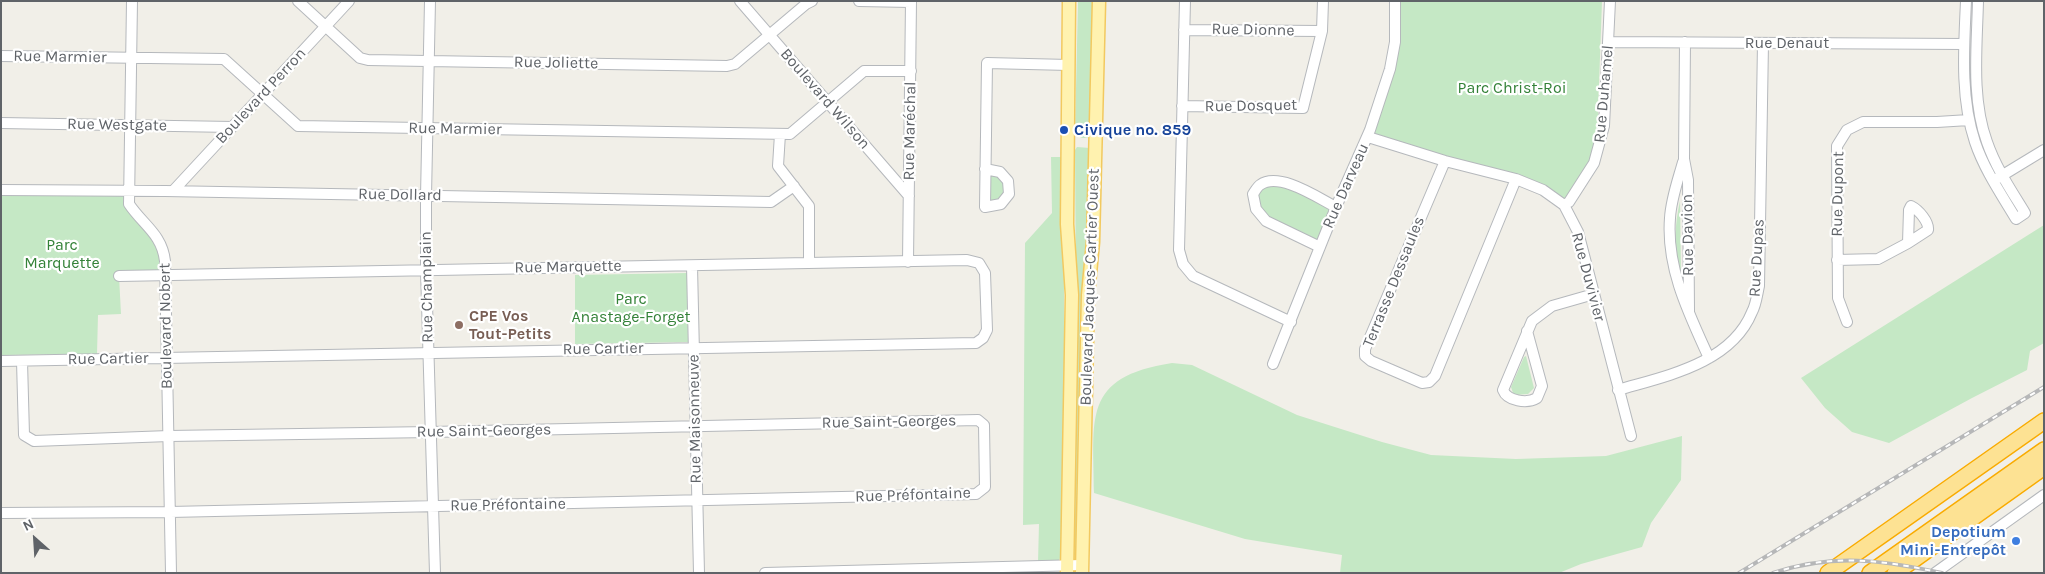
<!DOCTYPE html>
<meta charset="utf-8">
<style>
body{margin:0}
#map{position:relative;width:2045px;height:574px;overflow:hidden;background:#f1efe8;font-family:Karla,sans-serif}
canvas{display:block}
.frame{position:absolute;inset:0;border:2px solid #5f6368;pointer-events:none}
.north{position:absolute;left:10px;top:514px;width:50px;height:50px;-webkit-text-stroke:4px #fff;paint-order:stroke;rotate:334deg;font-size:14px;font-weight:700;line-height:20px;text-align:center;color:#5f6368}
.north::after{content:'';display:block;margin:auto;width:18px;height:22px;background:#5f6368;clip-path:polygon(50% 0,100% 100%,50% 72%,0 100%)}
</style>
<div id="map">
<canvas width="2045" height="574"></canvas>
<div class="frame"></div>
<div class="north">N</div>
</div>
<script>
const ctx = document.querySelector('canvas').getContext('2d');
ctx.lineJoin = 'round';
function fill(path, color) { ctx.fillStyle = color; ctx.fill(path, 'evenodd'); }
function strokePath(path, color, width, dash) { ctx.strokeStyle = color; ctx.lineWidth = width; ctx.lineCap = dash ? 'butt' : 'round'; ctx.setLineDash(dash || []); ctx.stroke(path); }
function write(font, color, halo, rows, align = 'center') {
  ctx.font = font + ' Karla,sans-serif'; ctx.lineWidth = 4.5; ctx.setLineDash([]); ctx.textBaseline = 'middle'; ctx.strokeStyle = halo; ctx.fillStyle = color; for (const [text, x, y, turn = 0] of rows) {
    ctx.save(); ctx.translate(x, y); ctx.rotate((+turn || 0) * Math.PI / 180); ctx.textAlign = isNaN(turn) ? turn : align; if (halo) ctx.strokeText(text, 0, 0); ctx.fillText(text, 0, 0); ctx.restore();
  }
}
const green = new Path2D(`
 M 1078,1 L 1094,1 L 1090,137 C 1085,139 1077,138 1075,133 Z
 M 1395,1 L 1602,1 L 1598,113 L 1604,126 L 1598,153 L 1569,202 L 1543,190 L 1368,137 L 1390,69 Z
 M 1077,147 L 1090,148 L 1077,551 L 1075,555 L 1073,554 L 1076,300 L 1075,150 Z
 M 1051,157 L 1064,157 L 1064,554 L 1057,562 L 1038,562 L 1039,524 L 1023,525 L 1025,243 L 1052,213 Z
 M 988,172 C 1001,176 1005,180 1006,193 L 999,201 L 988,203 Z
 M 1275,180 L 1336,207 L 1320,247 L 1266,221 L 1253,194 Z
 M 130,191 L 129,207 L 155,237 L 166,276 L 119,276 L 121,314 L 98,315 L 97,354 L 1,355 L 1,194 Z
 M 1680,201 L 1681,272 L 1679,272 C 1673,250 1675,223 1680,201 Z
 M 2044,225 L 2044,343 L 2030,351 L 2027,370 L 1972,398 L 1889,443 L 1852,432 L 1825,408 L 1801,378 Z
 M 687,273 L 688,342 L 575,344 L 575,275 Z
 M 1526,356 L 1534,388 L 1528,394 L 1515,395 L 1513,393 L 1511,387 L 1524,357 Z
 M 1172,363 L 1192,365 L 1297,415 L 1382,442 L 1431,455 L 1516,459 L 1606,456 L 1682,436 L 1681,480 L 1651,523 L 1642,547 L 1581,564 L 1559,573 L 1340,573 L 1342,555 L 1245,539 L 1094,493 C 1094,419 1081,377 1172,363 Z`);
const minor = new Path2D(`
 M 132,1 L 129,204 C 143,225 162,234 165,261 L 171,573
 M 298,1 L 360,58 L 368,60 L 727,66 L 735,64 L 806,4 L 812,1
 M 430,1 L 426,196 L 426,270 L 435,573
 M 740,1 L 909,196
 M 859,1 L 911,2
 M 1185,1 L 1179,250 L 1183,264 L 1193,276 L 1291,322
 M 1966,1 C 1964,47 1960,97 1975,142 C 1984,169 2001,194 2016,219 L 2025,213 C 2011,190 1996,168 1987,142 C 1971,98 1977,47 1978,1
 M 1184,30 L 1322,31
 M 1609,42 L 1964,44
 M 1685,42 L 1684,159 L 1688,180 L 1689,311
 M 1,56 L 224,59 L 298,126 L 790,134 L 864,71 L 911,71
 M 1182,106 L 1303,108 L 1322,31 L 1323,1
 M 1,123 L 232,127
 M 780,134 L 778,166 L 809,206 L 809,263
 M 1368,137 L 1445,161 L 1516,179 L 1543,190 L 1564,205 L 1578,232 L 1631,436
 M 1445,161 L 1365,349 L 1365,356 L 1371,361 L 1422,383 L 1429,382 L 1435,376 L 1516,179
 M 1683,162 C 1678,180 1671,199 1670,218 C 1666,268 1689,314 1709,358
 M 985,169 L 1000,172 L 1008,181 L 1009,194 L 1001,204 L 985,207 L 987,63 L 1069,65
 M 1998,178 L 2044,150
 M 1,190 L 165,191 L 771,202 L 794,186
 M 173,191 L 349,1
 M 1564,205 L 1569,202 L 1594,163 L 1604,126 L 1610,1
 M 1911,206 C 1919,210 1929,222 1928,230 L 1908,243 L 1909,210 Z
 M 1320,247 L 1266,221 L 1256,209 L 1253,194 C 1255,191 1258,186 1260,185 C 1279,171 1318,198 1336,207
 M 1837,260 L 1878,259 L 1908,243
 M 908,262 L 911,1
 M 692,266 L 699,573
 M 1847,322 L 1838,298 L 1837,146 L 1847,130 L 1863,122 L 1937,122 L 1969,120
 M 1527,331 L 1542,386 L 1537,398 C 1527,404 1507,401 1503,390 L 1532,321 L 1552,306 L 1594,294
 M 1,361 L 976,343 L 983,338 L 987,330 L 985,273 L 979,263 L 967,260 L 119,276
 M 1273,364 L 1336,207 L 1370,130 L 1390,69 L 1395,42 L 1395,1
 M 1618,390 C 1665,376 1731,364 1752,312 C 1756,305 1757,295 1759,286 L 1763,43
 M 1,513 L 170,512 L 976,494 L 985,487 L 984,425 L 978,420 L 431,432 L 169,436 L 34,441 L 24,435 L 22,361
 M 765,573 L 1082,565
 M 1935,573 L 2044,495`);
const major = new Path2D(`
 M 1067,573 L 1072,295 L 1067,224 L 1069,1
 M 1082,573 L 1088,295 L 1093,242 L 1099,1`);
const highway = new Path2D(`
 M 1828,573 L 2044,421
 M 1870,573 L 2044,450
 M 1895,573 L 2044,467`);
const rail = new Path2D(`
 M 1739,573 L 2044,387
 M 1773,573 C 1833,553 1882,560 1942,573`);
const markers = [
 [1064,130,5,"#1a4fb4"],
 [459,325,5,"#8d6e63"],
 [2016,541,5,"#3f7fe0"]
];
const streetNames = [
 ["Rue Dionne",1253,30,1],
 ["Rue Denaut",1787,43],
 ["Rue Marmier",60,57,1],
 ["Rue Joliette",556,63,1],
 ["Rue Duhamel",1604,94,-85],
 ["Boulevard Perron",261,96,-47],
 ["Boulevard Wilson",825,99,49],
 ["Rue Dosquet",1251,106,-1],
 ["Rue Westgate",117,125,1],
 ["Rue Marmier",455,129,1],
 ["Rue Maréchal",910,131,-89],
 ["Rue Darveau",1346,186,-66],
 ["Rue Dupont",1838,194,-89],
 ["Rue Dollard",400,195,1],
 ["Rue Davion",1688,235,-91],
 ["Rue Dupas",1757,258,-87],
 ["Rue Marquette",568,267,-1],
 ["Rue Duvivier",1588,277,75],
 ["Terrasse Dessaules",1394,282,-68],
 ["Rue Champlain",427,287,-91],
 ["Boulevard Jacques-Cartier Ouest",1090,287,-88],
 ["Boulevard Nobert",166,326,-91],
 ["Rue Cartier",603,349,-1],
 ["Rue Cartier",108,359,-1],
 ["Rue Maisonneuve",695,419,-91],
 ["Rue Saint-Georges",889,422,-1],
 ["Rue Saint-Georges",484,431,-1],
 ["Rue Préfontaine",913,495,-2],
 ["Rue Préfontaine",508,505,-1]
];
const parkNames = [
 ["Parc Christ-Roi",1512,88],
 ["Parc",62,245],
 ["Marquette",62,263],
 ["Parc",631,299],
 ["Anastage-Forget",631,317]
];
const transitNames = [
 ["Civique no. 859",1074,130]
];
const educationNames = [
 ["CPE Vos",469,316],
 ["Tout-Petits",469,334]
];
const shopNames = [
 ["Depotium",2006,532],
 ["Mini-Entrepôt",2006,550]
];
fill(green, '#c5e8c5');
strokePath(minor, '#b5b8bc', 12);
strokePath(major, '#f2c960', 15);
strokePath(highway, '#f9ab00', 18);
strokePath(minor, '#fff', 10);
strokePath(major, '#fff2af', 12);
strokePath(highway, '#fde293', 15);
strokePath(rail, '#b6b7b8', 4);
strokePath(rail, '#fff', 2, [5.5]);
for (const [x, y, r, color] of markers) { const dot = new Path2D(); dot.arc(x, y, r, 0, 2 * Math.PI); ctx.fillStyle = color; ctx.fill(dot); strokePath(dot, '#fff', 2); }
write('16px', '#5f6368', '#fff', streetNames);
write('16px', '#348238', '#fff', parkNames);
write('bold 16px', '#164399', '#fff', transitNames, 'left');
write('bold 16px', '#785e54', '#fff', educationNames, 'left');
write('bold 16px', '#366cbe', '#fff', shopNames, 'right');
</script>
